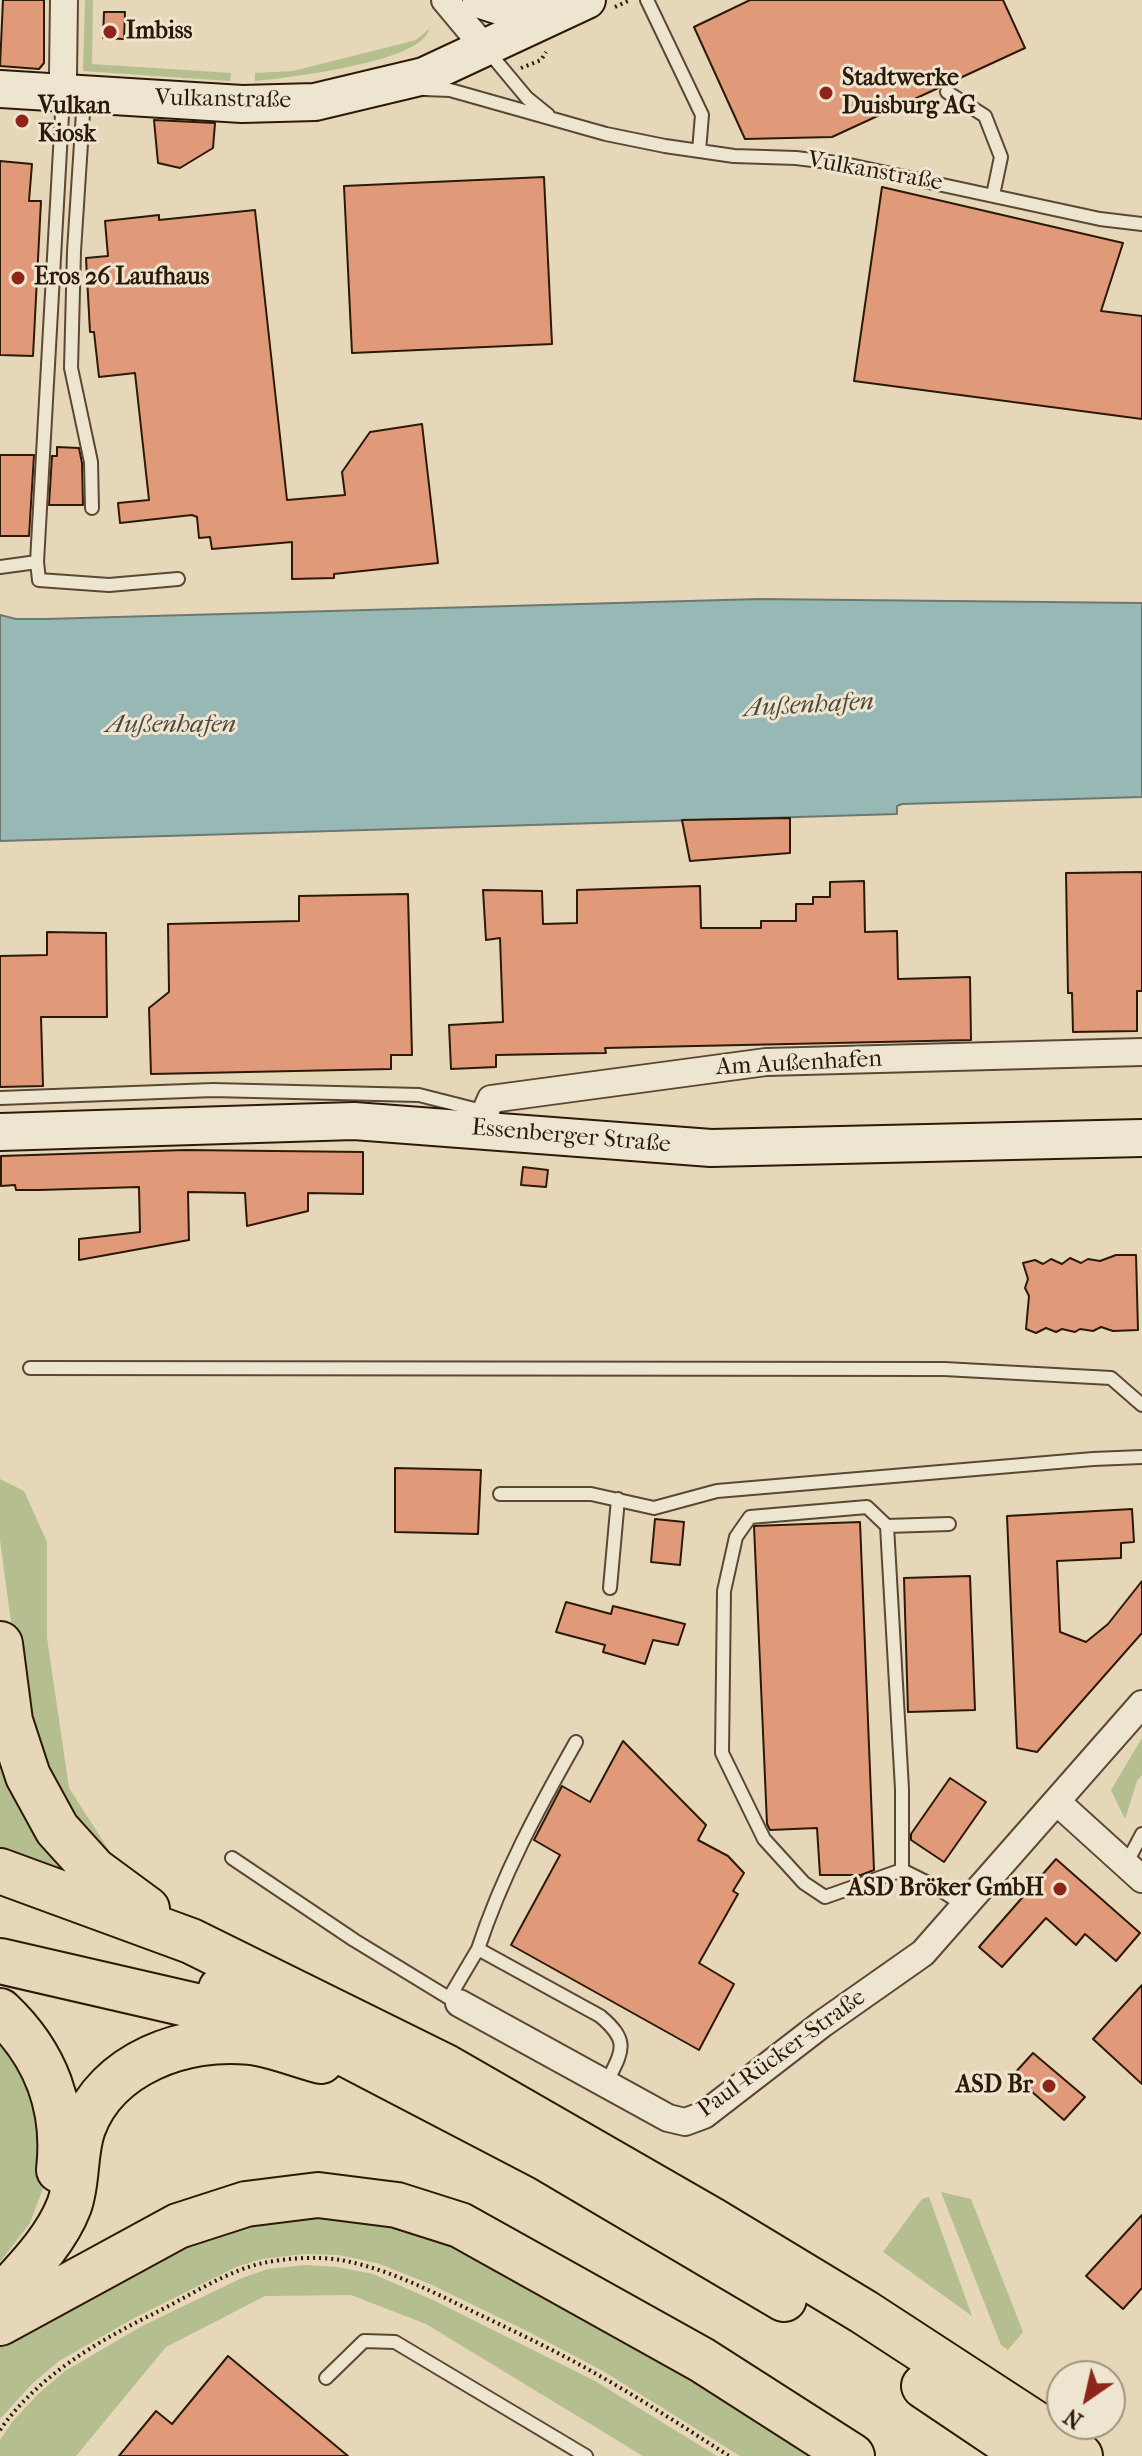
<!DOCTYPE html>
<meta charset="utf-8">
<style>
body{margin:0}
#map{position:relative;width:1142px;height:2456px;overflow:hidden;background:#e5d7b8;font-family:"IM FELL French Canon",serif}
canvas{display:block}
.north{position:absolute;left:1046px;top:2360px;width:80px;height:80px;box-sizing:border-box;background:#eee5d1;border:2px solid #a19381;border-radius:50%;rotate:214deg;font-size:22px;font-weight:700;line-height:32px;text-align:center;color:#2d1908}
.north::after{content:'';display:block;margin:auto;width:28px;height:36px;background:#8f2418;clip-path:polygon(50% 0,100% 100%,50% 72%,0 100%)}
</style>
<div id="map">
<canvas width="1142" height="2456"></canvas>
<div class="north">N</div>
</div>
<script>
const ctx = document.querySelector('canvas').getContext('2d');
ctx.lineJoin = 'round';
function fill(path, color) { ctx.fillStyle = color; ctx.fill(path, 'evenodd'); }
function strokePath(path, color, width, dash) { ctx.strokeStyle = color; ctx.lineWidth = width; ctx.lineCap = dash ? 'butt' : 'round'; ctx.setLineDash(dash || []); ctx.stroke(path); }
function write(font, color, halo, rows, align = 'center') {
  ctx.font = font + ' "IM FELL French Canon",serif'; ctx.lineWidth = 6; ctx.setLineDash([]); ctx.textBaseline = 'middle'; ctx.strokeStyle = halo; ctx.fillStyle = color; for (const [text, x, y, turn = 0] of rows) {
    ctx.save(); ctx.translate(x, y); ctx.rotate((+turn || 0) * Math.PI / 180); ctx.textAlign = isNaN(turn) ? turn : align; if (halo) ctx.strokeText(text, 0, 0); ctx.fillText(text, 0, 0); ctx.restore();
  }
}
const green = new Path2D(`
 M 85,0 L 93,0 L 92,64 L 231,73 L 230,81 L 83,71 Z
 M 429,29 C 424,62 285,78 255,81 L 255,73 L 293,71 L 416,40 Z
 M 0,1479 L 24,1491 L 47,1542 L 47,1638 L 69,1788 L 132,1886 L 79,1836 L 26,1734 L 0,1540 Z
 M 0,1724 L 99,1894 L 0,1850 Z
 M 1142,1738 L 1142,1775 L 1137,1781 L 1125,1819 L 1111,1790 Z
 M 0,2025 L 38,2077 L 46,2180 L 30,2223 L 0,2262 Z
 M 941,2192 L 971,2199 L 1023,2332 L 1008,2350 L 1001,2345 Z
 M 929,2197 L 972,2316 L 883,2252 L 922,2199 Z
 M 317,2204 L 443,2237 L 688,2376 L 814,2456 L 740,2456 L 603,2371 L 527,2331 L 430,2284 L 377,2263 L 338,2255 L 304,2254 L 262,2259 L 236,2267 L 136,2317 L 59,2361 L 32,2384 L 0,2419 L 0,2336 L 129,2260 Z
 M 305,2265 L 337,2267 L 373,2274 L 433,2300 L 595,2381 L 717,2456 L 643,2456 L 426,2324 L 351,2295 L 265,2296 L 166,2347 L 76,2456 L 0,2456 L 0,2440 L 12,2422 L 38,2394 L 65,2371 L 142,2326 L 242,2278 L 268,2269 Z`);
const water = new Path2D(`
 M 759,599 L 1142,603 L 1142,797 L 902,804 L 897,806 L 897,814 L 0,841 L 0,615 L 16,619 L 45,619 Z`);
const building = new Path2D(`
 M 3,0 L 44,0 L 44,63 L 39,69 L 0,66 Z
 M 750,0 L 1003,0 L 1025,48 L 832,137 L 745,139 L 694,27 Z
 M 104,12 L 125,12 L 124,39 L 103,38 Z
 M 154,120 L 215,123 L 213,148 L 180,168 L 158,163 Z
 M 0,161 L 32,164 L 29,201 L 41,201 L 33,356 L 0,355 Z
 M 544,177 L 552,344 L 352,353 L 344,186 Z
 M 882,187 L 1123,243 L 1101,311 L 1142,316 L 1142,419 L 854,381 Z
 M 255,210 L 287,500 L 345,495 L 342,472 L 370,432 L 422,424 L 438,563 L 334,574 L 334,578 L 292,579 L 292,542 L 212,549 L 210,537 L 199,538 L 197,517 L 192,515 L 120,523 L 118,503 L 149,500 L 135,373 L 99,377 L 94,332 L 90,332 L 86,258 L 108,256 L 105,221 L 159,215 L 159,220 Z
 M 57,447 L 79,448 L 82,463 L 83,505 L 49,505 L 52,456 L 57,456 Z
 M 0,455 L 34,455 L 29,536 L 0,536 Z
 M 790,818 L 790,853 L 690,861 L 682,820 Z
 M 1142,872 L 1142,991 L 1137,991 L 1137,1031 L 1073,1032 L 1072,993 L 1068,993 L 1066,873 Z
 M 864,881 L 865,932 L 897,931 L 898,979 L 970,977 L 971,1040 L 605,1048 L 606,1053 L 496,1055 L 496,1067 L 451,1069 L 449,1025 L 503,1022 L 500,938 L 486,940 L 483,890 L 542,891 L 543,924 L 577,923 L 577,890 L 700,886 L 701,928 L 761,928 L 761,921 L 796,921 L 796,904 L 813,904 L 813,897 L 830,897 L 830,882 Z
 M 408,894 L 412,1055 L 391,1055 L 391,1069 L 151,1074 L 149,1008 L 169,992 L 168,924 L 299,921 L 299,896 Z
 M 47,932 L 106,933 L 107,1017 L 41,1017 L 43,1086 L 0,1087 L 0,956 L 47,955 Z
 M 185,1150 L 363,1152 L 363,1194 L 308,1193 L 308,1211 L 247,1226 L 245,1193 L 188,1192 L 189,1240 L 79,1260 L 79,1239 L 140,1232 L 139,1187 L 39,1190 L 16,1190 L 15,1185 L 1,1186 L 1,1156 Z
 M 523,1167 L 548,1170 L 546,1187 L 521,1185 Z
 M 1116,1255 L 1136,1255 L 1138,1330 L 1113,1331 L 1101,1327 L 1093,1331 L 1080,1329 L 1075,1332 L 1062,1329 L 1056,1332 L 1046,1328 L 1036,1333 L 1026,1329 L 1029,1296 L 1025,1288 L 1028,1279 L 1023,1263 L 1035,1260 L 1043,1264 L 1051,1259 L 1062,1264 L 1070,1258 L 1081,1263 L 1088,1259 L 1100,1261 Z
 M 395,1468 L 481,1470 L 478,1534 L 395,1532 Z
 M 1132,1509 L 1134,1542 L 1121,1543 L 1121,1558 L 1057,1561 L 1060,1632 L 1086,1642 L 1108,1624 L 1142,1581 L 1142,1633 L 1037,1752 L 1017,1748 L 1007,1516 Z
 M 655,1519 L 684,1522 L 680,1565 L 651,1562 Z
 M 860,1522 L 874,1870 L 861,1875 L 820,1875 L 817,1828 L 770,1830 L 767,1824 L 754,1526 Z
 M 970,1576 L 975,1710 L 908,1712 L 904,1578 Z
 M 566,1602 L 611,1614 L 613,1606 L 685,1624 L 678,1645 L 653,1640 L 645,1664 L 603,1652 L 605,1645 L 556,1632 Z
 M 623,1741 L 706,1825 L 698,1840 L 728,1856 L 744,1873 L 733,1891 L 738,1894 L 699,1963 L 734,1984 L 699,2050 L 511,1945 L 560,1855 L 534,1840 L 562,1786 L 590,1802 Z
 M 950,1778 L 986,1802 L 944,1862 L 911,1840 L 911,1834 Z
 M 1056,1859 L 1140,1933 L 1116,1961 L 1085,1934 L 1076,1945 L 1046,1918 L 1002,1967 L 979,1947 Z
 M 1142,1985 L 1142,2084 L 1093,2039 Z
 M 1033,2053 L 1085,2097 L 1064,2120 L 1013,2075 Z
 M 1142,2215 L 1142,2288 L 1123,2309 L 1086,2276 Z
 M 228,2356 L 348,2456 L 119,2456 L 156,2411 L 172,2424 Z`);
const path = new Path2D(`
 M 615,7 L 630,0
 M 521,68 L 541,60 L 546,52
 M 0,2430 C 37,2377 96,2342 153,2314 C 186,2298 226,2271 263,2263 C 286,2258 317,2256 341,2260 C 389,2269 433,2292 476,2313 C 518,2333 560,2353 600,2376 C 644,2401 687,2429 729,2456`);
const lane = new Path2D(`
 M 647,0 L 702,115 L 699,151
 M 487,50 L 527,98 L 548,115
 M 424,89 L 450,90 L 606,134 L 665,146 L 734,156 L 796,158 L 845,164 L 1100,219 L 1142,224
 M 947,92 L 985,116 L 1001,157 L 993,195
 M 63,96 L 37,562 L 39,580 L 109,585 L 178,579
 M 84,97 L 74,251 L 71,368 L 91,462 L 92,508
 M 0,567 L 37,562
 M 0,1098 L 213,1090 L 419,1095 L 486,1112
 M 30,1368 L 944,1369 L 1111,1378 L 1142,1405
 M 500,1494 L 591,1494 L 654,1508 L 717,1491 L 1093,1459 L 1142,1457
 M 949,1524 L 887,1526 L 902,1789 L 902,1870 L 936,1887 L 965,1906
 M 887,1526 L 867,1507 L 750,1517 L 736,1537 L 724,1591 L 722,1753 L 764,1839 L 804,1883 L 825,1897 L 902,1870
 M 610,1588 L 618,1499
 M 232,1858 L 354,1940 L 449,1998
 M 1126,1864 L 1142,1834
 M 478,1949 C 502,1876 538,1809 576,1742
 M 457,2003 L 449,1998 L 478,1949 L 600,2016 C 631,2042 622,2051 606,2084
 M 326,2378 L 364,2341 L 395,2342 L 586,2456`);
const street = new Path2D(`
 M 445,0 L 485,48
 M 63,74 L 64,0
 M 478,1129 L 491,1099 L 766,1062 L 1142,1052
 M 1057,1802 L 1142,1879
 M 459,2003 L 668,2118 L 685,2122 L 704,2115 L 822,2024 L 923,1953 L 1142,1704`);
const secondary = new Path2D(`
 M 481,0 L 506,8 L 554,14
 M 0,89 L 242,104 L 315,102 L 424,76 L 587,0
 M 0,1132 L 354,1121 L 711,1148 L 1142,1138`);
const highway = new Path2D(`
 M 0,1644 L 10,1721 L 28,1776 L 57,1829 L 94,1870 L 147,1909
 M 0,1871 L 191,1941 L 446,2067 L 712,2220 L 864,2312 L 1042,2428 L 1080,2456
 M 0,1961 L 252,2019
 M 221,1989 L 547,2159 L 784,2299
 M 0,2011 C 46,2054 66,2108 59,2170
 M 0,2299 C 25,2271 55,2242 69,2206 C 78,2182 74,2153 83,2128 C 107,2063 185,2035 250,2042 C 274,2045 298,2055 321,2061
 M 0,2323 L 178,2226 L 246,2204 L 318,2195 L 397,2205 L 460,2225 L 702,2360 L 852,2456
 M 924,2386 L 1028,2456`);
const markers = [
 [110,32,8,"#8f2418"],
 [826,93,8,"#8f2418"],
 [22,121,8,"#8f2418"],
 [18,278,8,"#8f2418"],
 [1060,1889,8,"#8f2418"],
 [1049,2086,8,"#8f2418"]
];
const poiNames = [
 ["Imbiss",126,32],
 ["Stadtwerke",842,79],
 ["Duisburg AG",842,107],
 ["Vulkan",38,107],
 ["Kiosk",38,135],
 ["Eros 26 Laufhaus",34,278],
 ["ASD Bröker GmbH",1044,1889,"right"],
 ["ASD Br",1033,2086,"right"]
];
const streetNames = [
 ["Vulkanstraße",223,100,1],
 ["Vulkanstraße",875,172,10],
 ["Am Außenhafen",799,1064,-3],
 ["Essenberger Straße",571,1137,5],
 ["Paul-Rücker-Straße",782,2054,-36]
];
const waterNames = [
 ["Außenhafen",809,706,-3],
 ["Außenhafen",171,726]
];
fill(green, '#b4be8f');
fill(water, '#97b8b5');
strokePath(water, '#6d7870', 2);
fill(building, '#e09a79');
strokePath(building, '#2d1908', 2);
strokePath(lane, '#5b4834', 16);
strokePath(street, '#5b4834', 30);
strokePath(secondary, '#2d1908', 40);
strokePath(highway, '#2d1908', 48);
strokePath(path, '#2d1908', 4, [2, 4]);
strokePath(lane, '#eee5d1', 12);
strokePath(street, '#eee5d1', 26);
strokePath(secondary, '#eee5d1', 36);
strokePath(highway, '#e5d7b8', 44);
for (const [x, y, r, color] of markers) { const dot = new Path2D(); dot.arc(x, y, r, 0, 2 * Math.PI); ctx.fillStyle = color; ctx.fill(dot); strokePath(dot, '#eee5d1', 3); }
write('bold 24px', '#2d1908', '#eee5d1', poiNames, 'left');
write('24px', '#2d1908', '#eee5d1', streetNames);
write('italic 26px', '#4d493c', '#eee5d1', waterNames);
</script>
